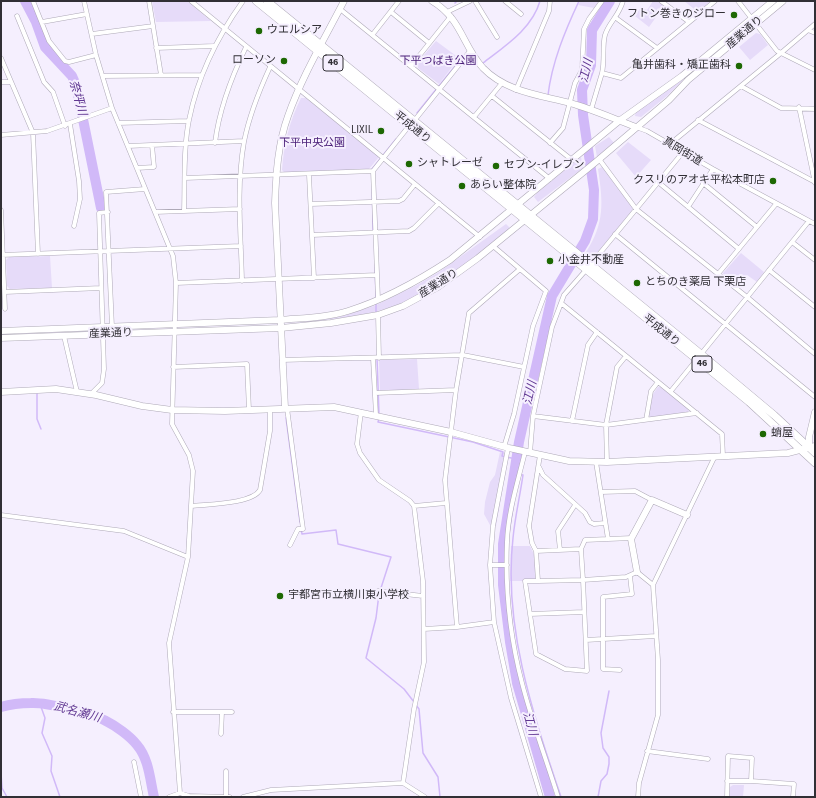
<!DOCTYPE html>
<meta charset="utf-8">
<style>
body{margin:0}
#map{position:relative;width:816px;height:798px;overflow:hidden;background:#f5effe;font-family:"Source Sans 3",sans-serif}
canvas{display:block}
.frame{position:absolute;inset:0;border:2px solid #312f35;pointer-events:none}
</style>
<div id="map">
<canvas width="816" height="798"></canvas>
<div class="frame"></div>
</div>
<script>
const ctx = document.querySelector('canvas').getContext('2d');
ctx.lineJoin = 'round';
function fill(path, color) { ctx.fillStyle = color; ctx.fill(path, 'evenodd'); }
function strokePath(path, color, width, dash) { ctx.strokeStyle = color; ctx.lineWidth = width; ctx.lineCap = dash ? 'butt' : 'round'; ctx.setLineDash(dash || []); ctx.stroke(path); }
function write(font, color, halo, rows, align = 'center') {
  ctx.font = font + ' "Source Sans 3","Noto Sans JP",sans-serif'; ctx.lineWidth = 4; ctx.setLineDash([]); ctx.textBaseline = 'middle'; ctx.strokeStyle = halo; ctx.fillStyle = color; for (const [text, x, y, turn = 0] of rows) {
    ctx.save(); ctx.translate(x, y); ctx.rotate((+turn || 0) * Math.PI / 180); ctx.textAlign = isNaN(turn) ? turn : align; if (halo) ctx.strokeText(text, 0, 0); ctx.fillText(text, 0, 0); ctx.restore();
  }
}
const green = new Path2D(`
 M 152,1 L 187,1 L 211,21 L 156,22 Z
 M 580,1 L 599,1 L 594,8 L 578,5 Z
 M 653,1 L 657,1 L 664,6 L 649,27 L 635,16 L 641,7 L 647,10 Z
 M 684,1 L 711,1 L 698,12 Z
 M 747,29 L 683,80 L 667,96 L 641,117 L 635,116 L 636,112 L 682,80 Z
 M 756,33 L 760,34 L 768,45 L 750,60 L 739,47 Z
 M 436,41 L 459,58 L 439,84 L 418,68 L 417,63 Z
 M 301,98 L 306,98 L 379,157 L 369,169 L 285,173 L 282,170 C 284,144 289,122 301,98 Z
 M 609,137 L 614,143 L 597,157 L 595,146 Z
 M 628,142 L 651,160 L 636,177 L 616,153 Z
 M 581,157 L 583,168 L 538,202 L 534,197 L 537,193 Z
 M 602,167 L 632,207 L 632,211 L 595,256 L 591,256 L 586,252 C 605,223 603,202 598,169 Z
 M 506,224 L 510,228 L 506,233 C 473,258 440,291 400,304 C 366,317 329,320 293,323 L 340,317 L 374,306 L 417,285 L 439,272 Z
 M 741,253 L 764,272 L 757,282 L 747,275 L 736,287 L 724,278 L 723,273 Z
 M 50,256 L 52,288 L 10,289 L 7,286 L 6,260 L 9,257 Z
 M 417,359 L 419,389 L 380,391 L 379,360 Z
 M 658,387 L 661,387 L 689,409 L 688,413 L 652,418 L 648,415 L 653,394 Z
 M 500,452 L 509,454 L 496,526 L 490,525 L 484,514 L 485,502 L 490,482 L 495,475 Z
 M 511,546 L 530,546 C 535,555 540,572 534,581 L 510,581 Z
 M 733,785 L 744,785 L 743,797 L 729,797 L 730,787 Z`);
const stream = new Path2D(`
 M 455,3 L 457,1
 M 483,63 C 505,46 532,29 540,1
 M 548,95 C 552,62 565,31 579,1
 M 417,113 L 464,55
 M 373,230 L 372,169 L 396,139
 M 375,264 L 376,298
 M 376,304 L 376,314
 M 377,358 L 379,414
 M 37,394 L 37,419 L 41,429
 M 286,418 L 300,522
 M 379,418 L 378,422 L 473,442 L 503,452 L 502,456 L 516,459
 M 514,473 L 523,475 C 520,496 515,517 513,538 C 503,627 533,714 561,797
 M 301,529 L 302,534 L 336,530 L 338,544 L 391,557 L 379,594 L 376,618 L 366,658 L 404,689 L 414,702
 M 40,704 L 45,718 L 42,733 L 52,756 L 51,771 L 60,797
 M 416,705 L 419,709 L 423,753 L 438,777 L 440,797
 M 1,773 L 2,788 L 7,797
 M 598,797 L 601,781 L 607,774 L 609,764 L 609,757 L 603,748 L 601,733 L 609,691`);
const river = new Path2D(`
 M 25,1 L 36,22 L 45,47 L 72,76 L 76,85 L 101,208
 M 1,707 C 11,704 21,703 31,703 C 46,702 93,714 106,721 C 116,726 130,736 137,745 C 149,759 150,780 154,797
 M 550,797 L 517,683 L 510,642 L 503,585 L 503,544 L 519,442 L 552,296 L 585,241 L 593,219 L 594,190 L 583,115 L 582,90 L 591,65 L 592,30 L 610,1`);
const street = new Path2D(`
 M 33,1 L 49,41 L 65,61 L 69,62 L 96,55
 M 84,1 L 96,55 L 112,108 L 173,256 L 176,283 L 172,424 L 189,455 L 193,471 L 188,557 L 169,643 L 180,793 L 169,797
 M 149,1 L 161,75
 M 191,1 L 480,237
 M 475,1 L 497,37
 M 505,1 L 521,14
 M 661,1 L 689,22
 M 738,1 L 777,51 L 781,53 L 815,24
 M 340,9 L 550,179
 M 391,12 L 429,43
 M 447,12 L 470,1
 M 17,16 L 44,82 L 53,92 L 65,126
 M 616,18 L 657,48
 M 42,22 L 87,14
 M 808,30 L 815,33
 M 92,34 L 153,26
 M 373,34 L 399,1
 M 156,48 L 214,46
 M 1,58 L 33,133 L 38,254
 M 411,66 L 451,16
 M 602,73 C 605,60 602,46 605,35 C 609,22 619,16 623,1
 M 103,76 L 201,75
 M 1,82 L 11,82
 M 741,86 L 781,108 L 815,109
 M 516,90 L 549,11 L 550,1
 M 492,96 L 572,160
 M 799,107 L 815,183
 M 591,110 L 602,73 L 621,78 L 715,1
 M 474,117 L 502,83
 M 698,120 L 815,182
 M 414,121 L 470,51
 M 118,123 L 188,121
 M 70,124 L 79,181 L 80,199 L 74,226
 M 636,127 L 647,131 L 713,169 L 815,224
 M 1,135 L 47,131 L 112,108
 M 215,143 C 219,109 231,78 246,47
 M 550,143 L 563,128 L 575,83 L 582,70 L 584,29 L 589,19 L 602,1
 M 670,144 L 781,53 L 815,70
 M 128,146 L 244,141
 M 599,159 L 636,209 L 747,297 L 815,354
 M 137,168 L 154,167 L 152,145
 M 309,175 L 314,278
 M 185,178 L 373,171
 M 658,182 L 739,249
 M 703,183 L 757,227
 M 311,204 L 399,201 L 403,199 L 415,184
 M 688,207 L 713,169
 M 1,210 L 5,309
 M 184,211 C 185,182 183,149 189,120 C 198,75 217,37 243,1
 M 155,212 L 240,209
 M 615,234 L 815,397
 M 312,235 L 409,231 L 414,228 L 439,203
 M 792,242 L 815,260
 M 493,246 L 546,291 L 533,326 L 514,414 L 504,447
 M 1,255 L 241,246
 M 591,264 L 683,152
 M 769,270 L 815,307
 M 718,274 L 776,204
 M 242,281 C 241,235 236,188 244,142 C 249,116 259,91 270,67
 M 176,283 L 377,275
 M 5,292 L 101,288
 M 378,299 L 373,171 L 409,126
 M 561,303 L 722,434 L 723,456
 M 378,315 L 379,358
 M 112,327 L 106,192 L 145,189
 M 64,336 L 77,392
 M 373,358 L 376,415
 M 282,360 L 463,355 L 524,367
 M 173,367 L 247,364 L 249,410
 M 671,391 L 809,221
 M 375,393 L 456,390
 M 91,394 L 102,383 L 104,369 L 99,213 L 108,212
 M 287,408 L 303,529 L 298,529 L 290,545
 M 361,412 L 357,444 L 360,453 L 379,480 L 410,501 L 414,506 L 423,581 L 424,662 L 414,709 L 403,783 L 425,797
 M 533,416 L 606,425 L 697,413
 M 646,420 L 651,391 L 658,382
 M 572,421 L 588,345 L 597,332
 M 525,452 C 518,481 508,512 507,542 C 505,589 510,637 522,683 C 532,722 546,759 558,797
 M 530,453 L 533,416 L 552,327 L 564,295 L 586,270
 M 596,462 L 608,539 L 585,540 L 581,549 L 583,580 L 626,577 L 637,572 L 653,585
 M 607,462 L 606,425 L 617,367 L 626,356
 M 539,467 L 543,475 L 585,513 L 590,522 L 594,524 L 605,523
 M 601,492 L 635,491 L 652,500
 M 192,506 C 208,504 252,504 260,490 L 270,431 L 270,409
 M 414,506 L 446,503
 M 1,515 L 124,531 L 188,557
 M 608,539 L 632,538
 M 560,550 L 558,531 L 575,505
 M 536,551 L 581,549
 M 490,565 L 507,565
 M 630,576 L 632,594 L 603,597 L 603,639 L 656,636
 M 538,581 L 583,580 L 587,671 L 565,669 L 536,654 L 525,581 L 538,581 L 536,551 L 532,543 L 529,526 L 540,455
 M 378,591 L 423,596
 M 530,614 L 584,612
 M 494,622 L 490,565 L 493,526 L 508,448
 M 457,627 L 494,622 L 511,698 L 541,797
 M 424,629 L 457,627 L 445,480 L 456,390 L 469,313 L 520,269
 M 586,640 L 603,639 L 603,669 L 620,670
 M 173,712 L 232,712
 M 221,734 L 222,712
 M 647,751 L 708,759
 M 134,762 L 141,797
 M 727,781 L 751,781
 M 180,793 L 189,796 L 230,797
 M 226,797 L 226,771
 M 243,797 L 271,790 L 403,783
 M 638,797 L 639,783 L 658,715 L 658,660 L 653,585 L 715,456
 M 727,797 L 728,756 L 752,758 L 751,781 L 794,784 L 793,797`);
const secondary = new Path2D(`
 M 432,1 C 462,19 462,45 483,68 C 506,92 540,95 570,103 C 592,109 614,119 636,127
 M 1,331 L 280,320 C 302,318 326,318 348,311 C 384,300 418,281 450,260 L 619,121 L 682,76 L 773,1
 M 1,338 L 281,328 L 331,323 L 378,315 L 403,306 L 438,287 L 478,258 L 597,161 L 669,100 L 688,80 L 783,1
 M 1,392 L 56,389 L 96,395 L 142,406 L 172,410 L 225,411 L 334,407 L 451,432 L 509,448 L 569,461 L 607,462 L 788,453 L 815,446
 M 285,408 L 275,203 C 276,174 278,143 288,116 C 302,76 325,38 344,1
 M 809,447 L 809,437 L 815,412
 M 637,572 L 631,539 L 652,500 L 687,515`);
const primary = new Path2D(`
 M 256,1 L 749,402 L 815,463
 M 267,1 L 701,354 L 774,415 L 815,453`);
const markers = [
 [734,15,4,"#1d6803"],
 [259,31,4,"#1d6803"],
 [284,61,4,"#1d6803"],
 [739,66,4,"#1d6803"],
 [381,131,4,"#1d6803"],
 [409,164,4,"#1d6803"],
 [496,166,4,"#1d6803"],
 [773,181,4,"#1d6803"],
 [462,186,4,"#1d6803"],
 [550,261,4,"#1d6803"],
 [637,283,4,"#1d6803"],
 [763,434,4,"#1d6803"],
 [280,596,4,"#1d6803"]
];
const shields = [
 [333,63,20],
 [702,364,20]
];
const shieldNames = [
 ["46",333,63],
 ["46",702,364]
];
const poiNames = [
 ["フトン巻きのジロー",726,15,"right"],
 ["ウエルシア",267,31],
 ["ローソン",276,61,"right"],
 ["亀井歯科・矯正歯科",731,66,"right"],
 ["LIXIL",373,131,"right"],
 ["シャトレーゼ",417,164],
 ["セブン-イレブン",504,166],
 ["クスリのアオキ平松本町店",765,181,"right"],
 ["あらい整体院",470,186],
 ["小金井不動産",558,261],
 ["とちのき薬局 下栗店",645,283],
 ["蛸屋",771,434],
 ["宇都宮市立横川東小学校",288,596]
];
const streetNames = [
 ["産業通り",745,33,-40],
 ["平成通り",412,128,39],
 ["真岡街道",682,152,31],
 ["産業通り",439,284,-32],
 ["平成通り",661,331,39],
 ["産業通り",111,334,-2]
];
const parkNames = [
 ["下平つばき公園",438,62],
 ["下平中央公園",312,144]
];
const waterNames = [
 ["江川",587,71,-76],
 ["奈坪川",77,98,75],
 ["江川",531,393,-77],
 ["武名瀬川",77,713,15],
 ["江川",529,724,74]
];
fill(green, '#e6dbf9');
strokePath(stream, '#d1b9f8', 1.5);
strokePath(river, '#d1b9f8', 10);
strokePath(street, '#aea9b7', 5);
strokePath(secondary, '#aea9b7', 7);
strokePath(primary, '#aea9b7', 8);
strokePath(street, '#fff', 4);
strokePath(secondary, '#fff', 6);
strokePath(primary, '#fff', 7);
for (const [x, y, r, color] of markers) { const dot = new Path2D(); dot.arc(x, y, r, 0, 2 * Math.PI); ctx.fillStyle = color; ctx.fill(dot); strokePath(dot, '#f5effe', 1.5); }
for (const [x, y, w] of shields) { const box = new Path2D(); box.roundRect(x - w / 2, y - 8, w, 16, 3); ctx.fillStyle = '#f5effe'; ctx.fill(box); strokePath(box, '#312f35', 1); }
write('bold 10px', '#312f35', null, shieldNames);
write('11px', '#312f35', '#f5effe', poiNames, 'left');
write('11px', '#312f35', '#f5effe', streetNames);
write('11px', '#4b2079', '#f5effe', parkNames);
write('italic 12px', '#613892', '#f5effe', waterNames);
</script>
